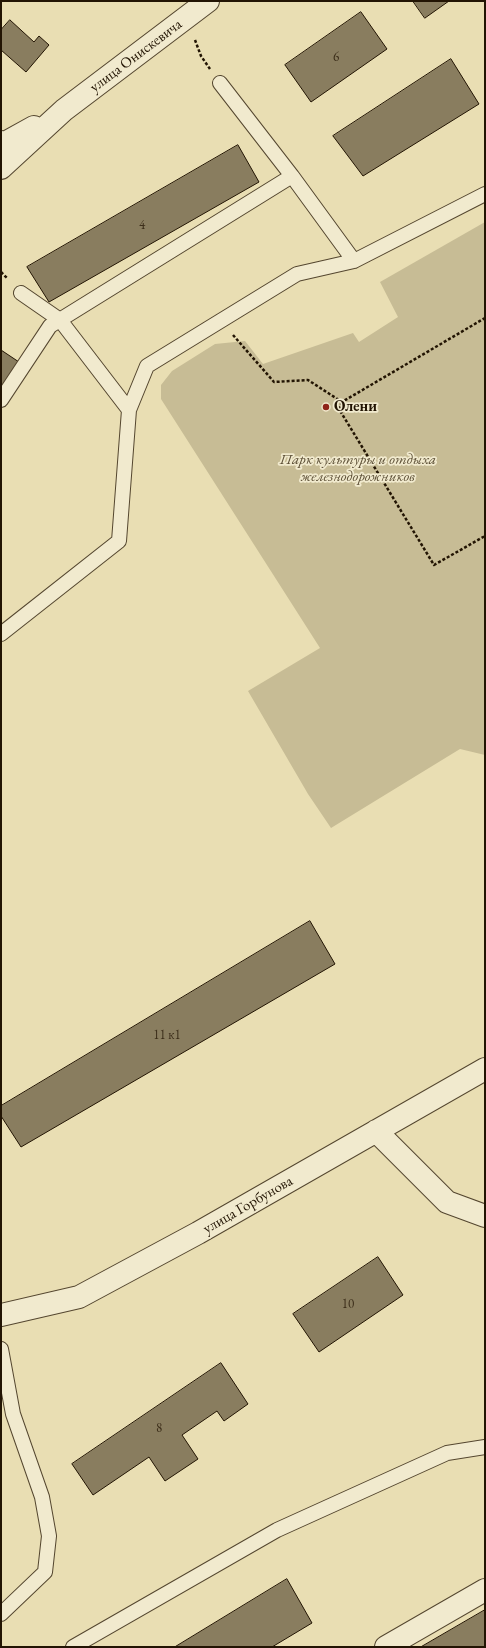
<!DOCTYPE html>
<meta charset="utf-8">
<style>
body{margin:0}
#map{position:relative;width:486px;height:1648px;overflow:hidden;background:#e9deb3;font-family:"EB Garamond",serif}
canvas{display:block}
.frame{position:absolute;inset:0;border:2px solid #221403;pointer-events:none}
</style>
<div id="map">
<canvas width="486" height="1648"></canvas>
<div class="frame"></div>
</div>
<script>
const ctx = document.querySelector('canvas').getContext('2d');
ctx.lineJoin = 'round';
function fill(path, color) { ctx.fillStyle = color; ctx.fill(path, 'evenodd'); }
function strokePath(path, color, width, dash) { ctx.strokeStyle = color; ctx.lineWidth = width; ctx.lineCap = dash ? 'butt' : 'round'; ctx.setLineDash(dash || []); ctx.stroke(path); }
function write(font, color, halo, rows, align = 'center') {
  ctx.font = font + ' "EB Garamond",serif'; ctx.lineWidth = 3.5; ctx.setLineDash([]); ctx.textBaseline = 'middle'; ctx.strokeStyle = halo; ctx.fillStyle = color; for (const [text, x, y, turn = 0] of rows) {
    ctx.save(); ctx.translate(x, y); ctx.rotate((+turn || 0) * Math.PI / 180); ctx.textAlign = isNaN(turn) ? turn : align; if (halo) ctx.strokeText(text, 0, 0); ctx.fillText(text, 0, 0); ctx.restore();
  }
}
const green = new Path2D(`
 M 485,222 L 485,755 L 460,749 L 331,828 L 308,794 L 248,691 L 320,648 L 161,399 L 161,385 L 172,371 L 215,344 L 245,341 L 263,364 L 353,333 L 359,342 L 398,317 L 380,282 Z`);
const building = new Path2D(`
 M 413,1 L 449,1 L 425,18 Z
 M 361,12 L 387,49 L 311,102 L 285,65 Z
 M 10,20 L 34,42 L 39,36 L 49,45 L 26,72 L 1,50 L 1,30 Z
 M 451,59 L 479,104 L 363,176 L 333,136 Z
 M 238,145 L 259,182 L 49,302 L 27,267 Z
 M 1,350 L 19,362 L 1,387 Z
 M 310,921 L 335,964 L 21,1147 L 1,1116 L 1,1106 Z
 M 378,1257 L 403,1295 L 319,1352 L 293,1314 Z
 M 221,1363 L 248,1404 L 224,1421 L 217,1411 L 182,1435 L 198,1459 L 165,1481 L 149,1457 L 93,1495 L 72,1464 Z
 M 287,1579 L 312,1623 L 272,1647 L 175,1647 Z
 M 485,1610 L 485,1647 L 421,1647 Z`);
const path = new Path2D(`
 M 195,40 L 201,56 L 210,69
 M 1,272 L 8,279
 M 233,335 L 274,382 L 308,380 L 342,402 L 485,318
 M 342,402 L 339,409 L 434,565 L 485,536`);
const service = new Path2D(`
 M 220,83 L 292,176 L 354,261
 M 21,293 L 60,320 L 129,410
 M 1,400 L 50,326 L 292,176
 M 1,634 L 119,541 L 129,410 L 147,366 L 297,274 L 354,261 L 485,194
 M 1,1349 L 13,1414 L 42,1497 L 49,1536 L 45,1572 L 1,1614
 M 73,1647 L 277,1530 L 447,1453 L 485,1447`);
const minor = new Path2D(`
 M 1,142 L 5,143 L 34,127
 M 1,168 L 64,110 L 208,1
 M 376,1131 L 447,1202 L 485,1216
 M 1,1315 L 79,1297 L 198,1233 L 485,1069
 M 386,1647 L 485,1590`);
const markers = [
 [326,407,4,"#8f2418"]
];
const numberNames = [
 ["6",336,57],
 ["4",142,225],
 ["11 к1",167,1035],
 ["10",348,1304],
 ["8",159,1428]
];
const streetNames = [
 ["улица Онискевича",136,56,-37],
 ["улица Горбунова",248,1205,-30]
];
const poiNames = [
 ["Олени",334,407]
];
const parkNames = [
 ["Парк культуры и отдыха",358,460],
 ["железнодорожников",358,477]
];
fill(green, '#c7bc95');
fill(building, '#897d5f');
strokePath(building, '#221403', 1);
strokePath(service, '#54462f', 16);
strokePath(minor, '#54462f', 24);
strokePath(path, '#221403', 2.5, [3, 2]);
strokePath(service, '#f1eace', 14);
strokePath(minor, '#f1eace', 22);
for (const [x, y, r, color] of markers) { const dot = new Path2D(); dot.arc(x, y, r, 0, 2 * Math.PI); ctx.fillStyle = color; ctx.fill(dot); strokePath(dot, '#f1eace', 1.5); }
write('13px', '#3c2e1a', null, numberNames);
write('15px', '#221403', '#f1eace', streetNames);
write('bold 15px', '#221403', '#f1eace', poiNames, 'left');
write('italic 15px', '#5c4f36', '#f1eace', parkNames);
</script>
